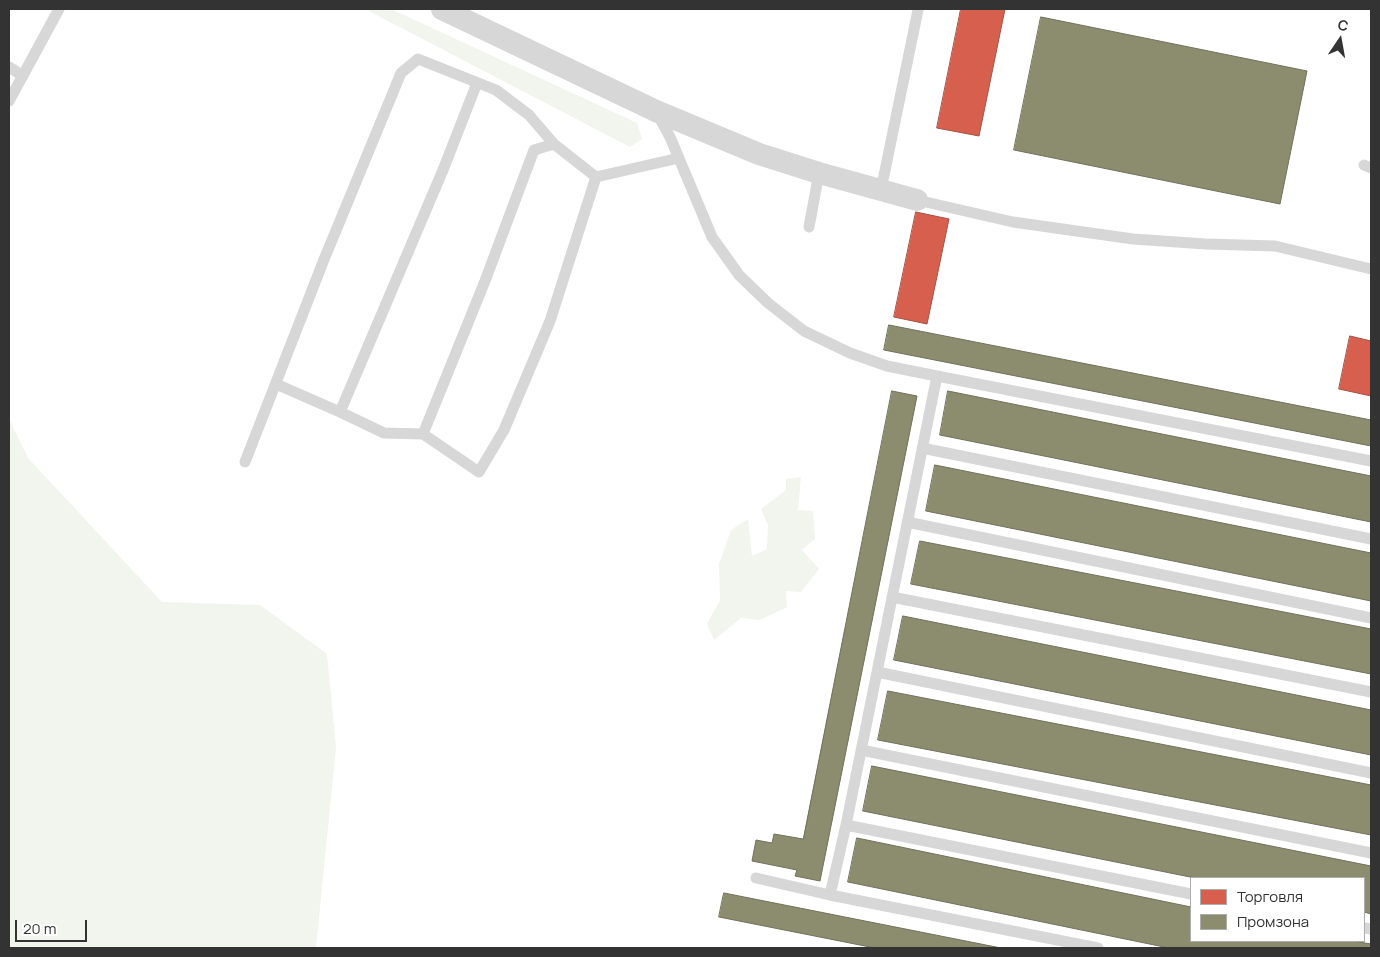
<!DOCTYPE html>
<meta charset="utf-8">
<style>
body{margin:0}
#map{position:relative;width:1380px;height:957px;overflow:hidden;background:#fff;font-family:Manrope,sans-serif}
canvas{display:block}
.frame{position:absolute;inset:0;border:10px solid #333;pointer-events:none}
.legend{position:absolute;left:1190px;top:877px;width:175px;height:65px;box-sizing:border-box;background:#fff;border:1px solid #adadad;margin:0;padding:6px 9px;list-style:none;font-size:15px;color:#333}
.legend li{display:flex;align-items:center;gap:10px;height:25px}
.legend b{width:25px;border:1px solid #adadad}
.north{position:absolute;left:1315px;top:15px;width:50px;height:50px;-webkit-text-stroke:4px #fff;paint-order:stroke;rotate:12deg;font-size:14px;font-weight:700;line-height:20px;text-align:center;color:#333}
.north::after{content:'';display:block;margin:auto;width:18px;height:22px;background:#333;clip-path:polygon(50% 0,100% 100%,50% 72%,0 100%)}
.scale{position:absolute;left:15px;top:920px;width:72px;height:22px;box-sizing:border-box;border:2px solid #333;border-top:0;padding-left:6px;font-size:15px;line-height:18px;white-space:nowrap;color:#333;-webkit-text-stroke:4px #fff;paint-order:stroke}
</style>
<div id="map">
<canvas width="1380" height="957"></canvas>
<div class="frame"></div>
<ul class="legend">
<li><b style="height:14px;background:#d6604d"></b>Торговля</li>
<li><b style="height:14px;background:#8c8c6e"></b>Промзона</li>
</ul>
<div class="north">С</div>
<div class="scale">20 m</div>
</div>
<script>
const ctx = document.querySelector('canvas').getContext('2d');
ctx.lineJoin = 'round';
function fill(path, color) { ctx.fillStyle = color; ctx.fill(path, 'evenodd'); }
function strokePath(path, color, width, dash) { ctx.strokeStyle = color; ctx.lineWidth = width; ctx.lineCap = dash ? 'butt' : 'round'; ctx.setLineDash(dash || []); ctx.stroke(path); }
const green = new Path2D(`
 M 365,9 L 391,9 L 637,123 L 642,139 L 630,147 Z
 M 9,419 L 28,458 L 162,602 L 260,605 L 327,654 L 336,747 L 316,948 L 9,948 Z
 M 801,477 L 798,510 L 813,511 L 815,539 L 802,550 L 819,569 L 801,592 L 786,591 L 787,607 L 760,620 L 741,618 L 714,640 L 707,624 L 720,600 L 719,564 L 731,530 L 748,519 L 752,556 L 767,549 L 768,525 L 761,509 L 786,490 L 786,479 Z`);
const shops = new Path2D(`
 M 961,9 L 1005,9 L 979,136 L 937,128 Z
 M 916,212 L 949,219 L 927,324 L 894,317 Z
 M 1350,336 L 1371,341 L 1371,396 L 1339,389 Z`);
const industry = new Path2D(`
 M 1041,17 L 1307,71 L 1280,204 L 1014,150 Z
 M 889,325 L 1371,420 L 1371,446 L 884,350 Z
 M 892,391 L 917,396 L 820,881 L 795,876 L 797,870 L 752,861 L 756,840 L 772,843 L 774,834 L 803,839 Z
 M 948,391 L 1371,476 L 1371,522 L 940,435 Z
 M 935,465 L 1371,553 L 1371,601 L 926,511 Z
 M 920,541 L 1371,629 L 1371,674 L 911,584 Z
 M 903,616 L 1371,710 L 1371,755 L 894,660 Z
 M 888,691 L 1371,785 L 1371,835 L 878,740 Z
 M 872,766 L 1371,866 L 1371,914 L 1364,912 L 1364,878 L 1195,878 L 863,811 Z
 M 857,838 L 1191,907 L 1191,941 L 1353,941 L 1371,944 L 1371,948 L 1169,948 L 848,882 Z
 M 724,893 L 1001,948 L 875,948 L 719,917 Z`);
const lane = new Path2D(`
 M 9,67 L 23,76
 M 9,101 L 59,9
 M 658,115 L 670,137 L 712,237 L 739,275 L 768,303 L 804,331 L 850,353 L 887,366 L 937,376 L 846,825 L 830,895
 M 554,144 L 596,177
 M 1364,165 L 1371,168
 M 881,190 L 918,10
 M 917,200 L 1013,222 L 1133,239 L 1206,244 L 1275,246 L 1371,269
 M 809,227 L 819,173
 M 937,376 L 1371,461
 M 276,384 L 340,412
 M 423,434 L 384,433 L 340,412 L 443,170 L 477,83
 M 922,448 L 1371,539
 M 245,462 L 323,262 L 401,73 L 418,59 L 496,90 L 529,115 L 554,144 L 534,150 L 485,281 L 423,434 L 479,472 L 504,430 L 550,321 L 596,177 L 679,158
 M 907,522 L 1371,618
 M 892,597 L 1371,692
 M 877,672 L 1371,773
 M 861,750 L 1371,853
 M 846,825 L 1191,894
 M 756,878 L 830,895 L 1098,948
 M 1364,928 L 1371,929`);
const street = new Path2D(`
 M 442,9 L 656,111 L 759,154 L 819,173 L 917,200`);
fill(green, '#f1f5ed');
fill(shops, '#d6604d');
strokePath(shops, '#a55245', 1);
fill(industry, '#8c8c6e');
strokePath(industry, '#71715c', 1);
strokePath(lane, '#d7d7d7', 11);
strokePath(street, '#d7d7d7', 22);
</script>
